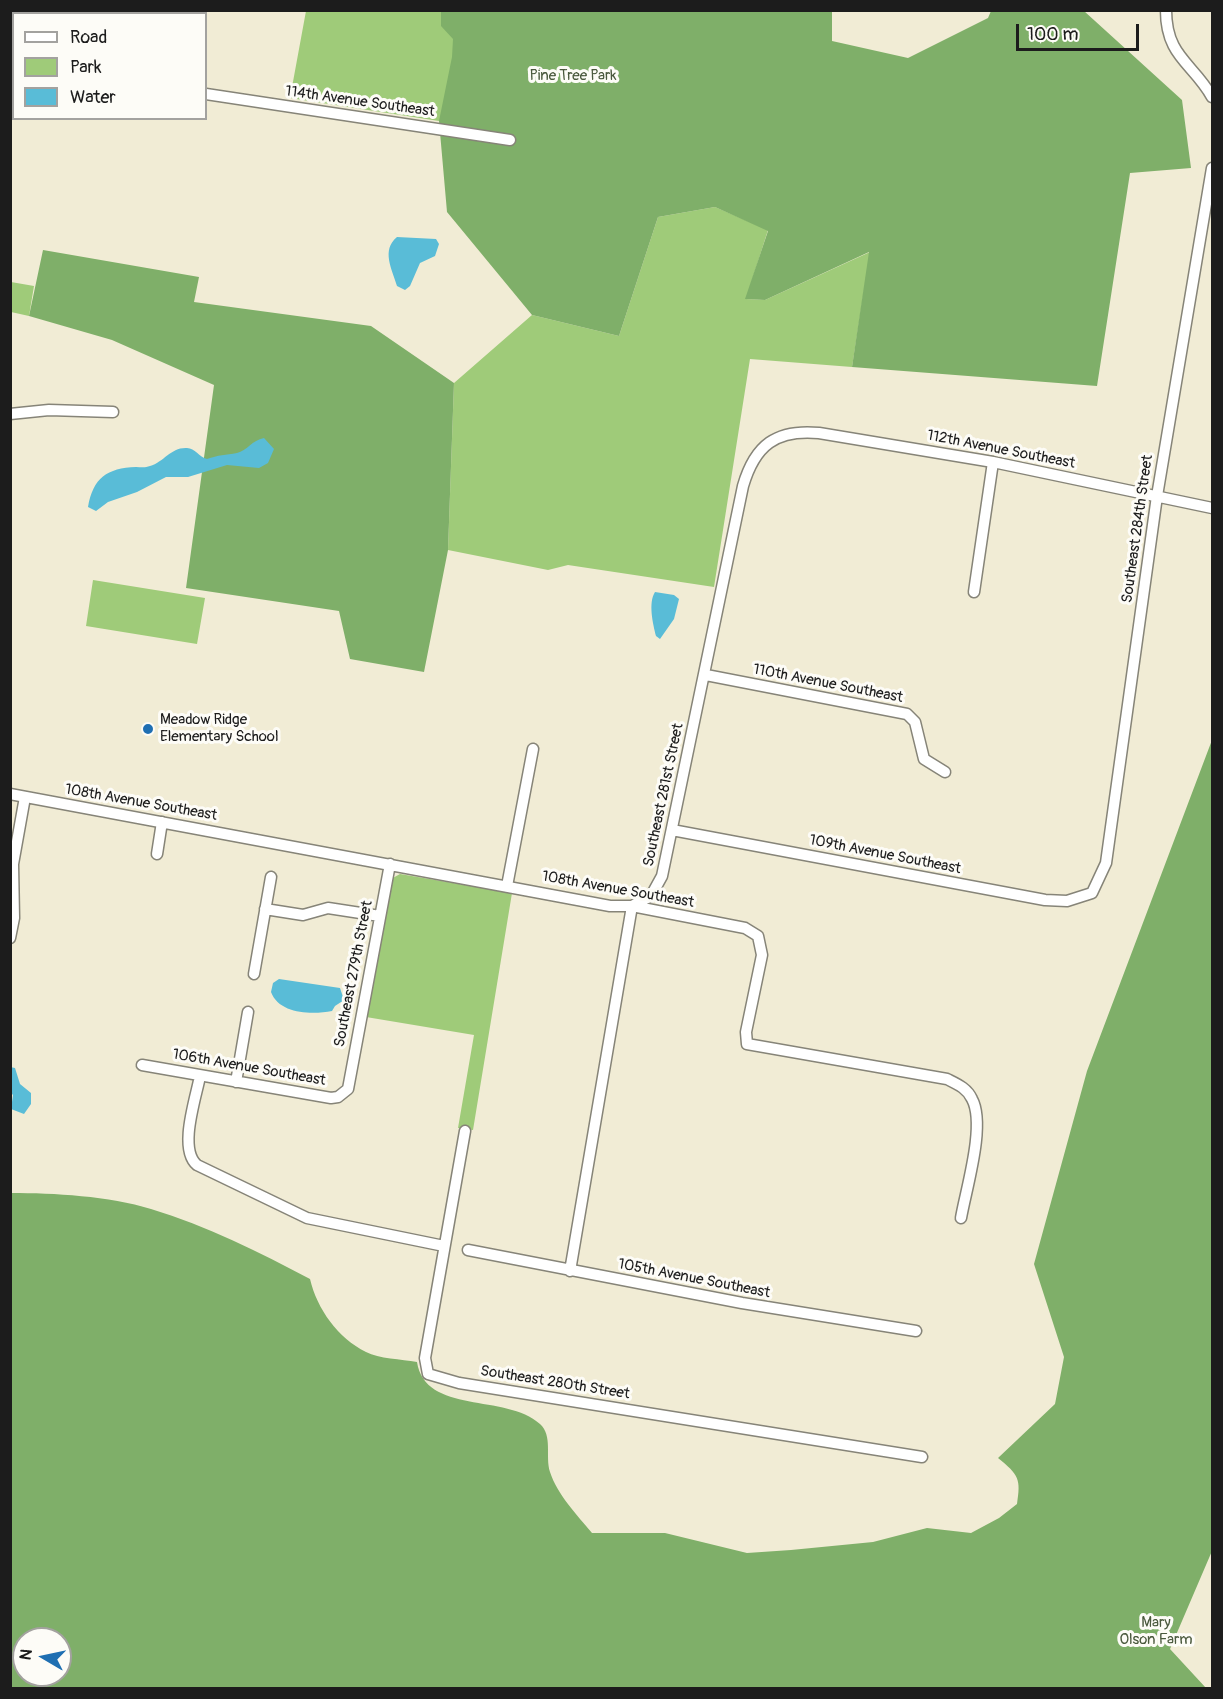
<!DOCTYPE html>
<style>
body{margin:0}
#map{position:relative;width:1223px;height:1699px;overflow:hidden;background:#f1ecd5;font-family:Pangolin,sans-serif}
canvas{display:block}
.frame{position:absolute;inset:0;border:12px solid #1c1c1c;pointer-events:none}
.legend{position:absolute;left:12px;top:12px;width:195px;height:108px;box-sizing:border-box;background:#fdfcf7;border:2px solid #a3a29f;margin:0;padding:8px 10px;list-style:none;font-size:18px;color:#1c1c1c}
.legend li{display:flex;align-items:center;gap:12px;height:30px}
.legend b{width:30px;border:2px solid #a3a29f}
.north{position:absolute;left:12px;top:1627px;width:60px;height:60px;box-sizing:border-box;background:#fdfcf7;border:2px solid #a3a29f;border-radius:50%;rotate:279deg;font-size:16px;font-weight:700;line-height:24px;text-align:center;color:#1c1c1c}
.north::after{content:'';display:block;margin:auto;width:21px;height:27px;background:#1f6fb2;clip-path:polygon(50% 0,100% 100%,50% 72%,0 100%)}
.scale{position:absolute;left:1016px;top:24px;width:123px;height:27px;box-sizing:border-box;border:3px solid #1c1c1c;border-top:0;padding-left:8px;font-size:18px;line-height:21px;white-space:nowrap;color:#1c1c1c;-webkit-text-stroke:4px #fdfcf7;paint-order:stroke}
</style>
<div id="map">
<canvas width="1223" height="1699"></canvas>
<div class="frame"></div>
<ul class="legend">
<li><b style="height:8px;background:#fff"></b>Road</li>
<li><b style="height:16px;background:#9fcb79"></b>Park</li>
<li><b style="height:16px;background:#59bcd7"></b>Water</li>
</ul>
<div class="north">N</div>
<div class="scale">100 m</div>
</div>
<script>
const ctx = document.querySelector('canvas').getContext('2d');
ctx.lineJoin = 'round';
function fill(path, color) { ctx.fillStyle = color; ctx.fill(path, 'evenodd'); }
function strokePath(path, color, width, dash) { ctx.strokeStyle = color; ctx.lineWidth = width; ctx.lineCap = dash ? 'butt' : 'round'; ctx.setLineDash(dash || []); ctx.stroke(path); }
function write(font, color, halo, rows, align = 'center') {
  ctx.font = font + ' Pangolin,sans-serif'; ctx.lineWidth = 6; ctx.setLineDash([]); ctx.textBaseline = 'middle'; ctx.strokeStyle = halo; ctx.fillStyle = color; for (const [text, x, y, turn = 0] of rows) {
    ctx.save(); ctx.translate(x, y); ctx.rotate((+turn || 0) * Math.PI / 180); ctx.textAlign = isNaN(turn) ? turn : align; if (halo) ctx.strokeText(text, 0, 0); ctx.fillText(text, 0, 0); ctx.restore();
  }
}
const green = new Path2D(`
 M 306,11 L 654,11 L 627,150 L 290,98 Z
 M 715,207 L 768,230 L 746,299 L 765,300 L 870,252 L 852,367 L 750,359 L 714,587 L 568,565 L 548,570 L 448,550 L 454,383 L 532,315 L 619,336 L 658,217 Z
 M 11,282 L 34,286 L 29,316 L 11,312 Z
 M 93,580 L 205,598 L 197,644 L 86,626 Z
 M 400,874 L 512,893 L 473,1130 L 458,1128 L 474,1035 L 366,1017 L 391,879 Z`);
const forest = new Path2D(`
 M 441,11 L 832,11 L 832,41 L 908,58 L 988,18 L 991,11 L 1084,11 L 1182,100 L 1191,168 L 1130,173 L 1097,386 L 852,367 L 869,252 L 765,300 L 745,299 L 768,231 L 715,207 L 658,217 L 619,336 L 532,315 L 447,212 L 439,121 L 452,57 L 453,39 L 441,26 Z
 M 43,250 L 199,277 L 194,302 L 371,326 L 454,383 L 448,550 L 424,672 L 350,659 L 339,611 L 186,588 L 214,385 L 112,340 L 29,316 Z
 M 1212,740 L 1212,1551 L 1170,1649 L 1206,1688 L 11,1688 L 11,1193 C 54,1193 109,1196 151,1209 C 207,1226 259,1252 310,1279 C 317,1309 338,1338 366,1352 C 379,1359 401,1359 417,1362 C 425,1415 506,1393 540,1424 C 553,1436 545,1456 550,1472 C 557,1494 577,1515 592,1533 L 665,1533 L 747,1553 L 791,1550 L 873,1542 L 927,1528 L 971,1533 L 999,1518 L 1017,1504 C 1021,1479 1019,1475 998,1458 L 1055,1404 L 1064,1357 L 1034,1264 L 1087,1071 ZM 24,1639 L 60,1639 L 60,1675 L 24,1675 Z`);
const water = new Path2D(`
 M 397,237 L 436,239 L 439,244 L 435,256 L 420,263 L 410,286 L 405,290 L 397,286 C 392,269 381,250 397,237 Z
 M 264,438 L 274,449 L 268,463 L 259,468 L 227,465 L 188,477 L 166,477 L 137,492 L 108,502 L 96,511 L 88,507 C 93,478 107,468 136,467 C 141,467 145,468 150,466 C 164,462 171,447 187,448 C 195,448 199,457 207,459 C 218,455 226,455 237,453 C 247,451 252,440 264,438 Z
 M 655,592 L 674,595 L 679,599 L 674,619 L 660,639 L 656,636 C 653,624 648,603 655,592 Z
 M 279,979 L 340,988 L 344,1000 L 335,1006 L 332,1011 C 312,1015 279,1014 271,992 L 273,983 Z
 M 10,1067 L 15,1068 L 20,1084 L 31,1093 L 31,1104 L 24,1114 L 11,1109 L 13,1095 L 11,1093 Z`);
const minor = new Path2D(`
 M 1166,10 C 1166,57 1193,63 1212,97
 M 10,64 L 14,65
 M 206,94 L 510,140
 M 10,414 L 49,410 L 113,412
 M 974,592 L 993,462
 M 706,675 L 907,714 L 915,722 L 924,759 L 945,772
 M 10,794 L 610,906 L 632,906 L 745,928 L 758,936 L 762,955 L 746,1032 L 747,1044 L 947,1079 C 957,1084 967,1088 972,1099 C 986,1125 966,1189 961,1218
 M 672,830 L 1045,900 L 1067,901 L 1092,893 L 1106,863 L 1157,496 L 1212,168
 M 157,854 L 162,822
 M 507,886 L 533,749
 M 632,906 L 651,896 L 662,876 L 743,486 C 755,445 776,429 819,433 L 993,462 L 1212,508
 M 265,909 L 303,915 L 328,908 L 380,916
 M 10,938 L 14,918 L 13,864 L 25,797
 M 254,974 L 271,877
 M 142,1065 L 331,1098 L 338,1097 L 348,1089 L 390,864
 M 200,1076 C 196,1098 178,1149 197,1165 L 307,1218 L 444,1246
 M 236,1082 L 248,1012
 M 465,1131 L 425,1358 L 428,1374 L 459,1383 L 922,1457
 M 468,1250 L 742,1303 L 916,1331
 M 570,1271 L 632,906`);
const markers = [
 [148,729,6,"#1f6fb2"]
];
const parkNames = [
 ["Pine Tree Park",573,76],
 ["Mary",1156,1623],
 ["Olson Farm",1156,1640]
];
const streetNames = [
 ["114th Avenue Southeast",360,102,8],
 ["112th Avenue Southeast",1001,450,11],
 ["Southeast 284th Street",1138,529,-82],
 ["110th Avenue Southeast",828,684,11],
 ["Southeast 281st Street",664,795,-78],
 ["108th Avenue Southeast",141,803,10],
 ["109th Avenue Southeast",885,855,11],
 ["108th Avenue Southeast",618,890,10],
 ["Southeast 279th Street",354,974,-79],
 ["106th Avenue Southeast",249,1068,10],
 ["105th Avenue Southeast",694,1279,11],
 ["Southeast 280th Street",555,1383,9]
];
const poiNames = [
 ["Meadow Ridge",160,720],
 ["Elementary School",160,737]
];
fill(green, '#9fcb79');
fill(forest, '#7faf69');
fill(water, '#59bcd7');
strokePath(minor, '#868478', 13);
strokePath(minor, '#fff', 10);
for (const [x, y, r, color] of markers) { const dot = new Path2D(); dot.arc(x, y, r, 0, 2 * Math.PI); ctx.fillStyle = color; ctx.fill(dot); strokePath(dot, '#fdfcf7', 2); }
write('15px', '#4a593d', '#fdfcf7', parkNames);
write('15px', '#1c1c1c', '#fdfcf7', streetNames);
write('15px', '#1c1c1c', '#fdfcf7', poiNames, 'left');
</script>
